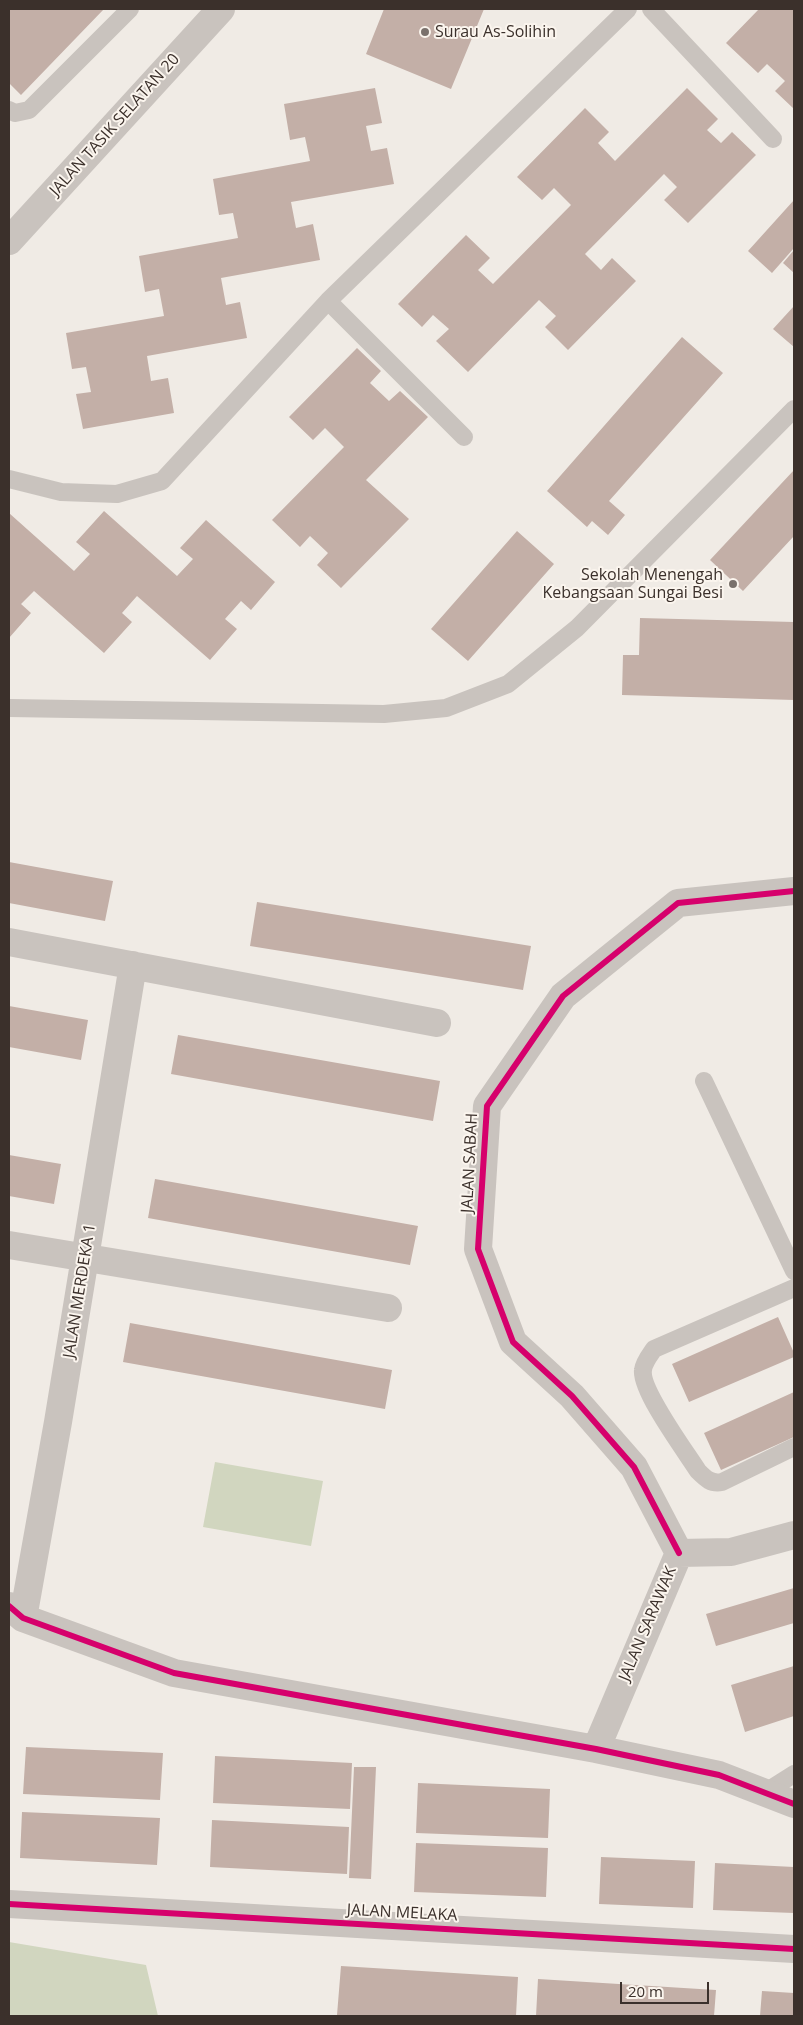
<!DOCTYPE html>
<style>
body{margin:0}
#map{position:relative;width:803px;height:2025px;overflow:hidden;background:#f0ebe5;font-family:"Open Sans",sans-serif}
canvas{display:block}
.frame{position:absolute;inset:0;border:10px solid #3b302b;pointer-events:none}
.scale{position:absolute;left:620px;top:1982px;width:89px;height:22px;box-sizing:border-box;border:2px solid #3b302b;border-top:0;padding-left:6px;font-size:15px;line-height:18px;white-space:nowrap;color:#3b302b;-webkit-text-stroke:4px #fbf5ee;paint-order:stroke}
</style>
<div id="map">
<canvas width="803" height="2025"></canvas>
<div class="frame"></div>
<div class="scale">20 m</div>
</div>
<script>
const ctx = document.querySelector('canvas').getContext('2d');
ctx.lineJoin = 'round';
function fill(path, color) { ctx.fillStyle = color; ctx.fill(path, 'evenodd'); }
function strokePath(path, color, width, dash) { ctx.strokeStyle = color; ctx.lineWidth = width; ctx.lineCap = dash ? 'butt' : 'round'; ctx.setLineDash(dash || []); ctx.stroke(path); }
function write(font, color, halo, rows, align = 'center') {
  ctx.font = font + ' "Open Sans",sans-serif'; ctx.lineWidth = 4; ctx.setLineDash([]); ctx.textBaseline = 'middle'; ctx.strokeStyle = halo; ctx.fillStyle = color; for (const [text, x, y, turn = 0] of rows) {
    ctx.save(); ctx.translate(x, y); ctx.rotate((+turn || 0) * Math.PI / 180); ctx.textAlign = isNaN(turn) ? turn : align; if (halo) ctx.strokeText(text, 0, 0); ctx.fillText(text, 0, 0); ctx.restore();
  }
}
const green = new Path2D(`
 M 215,1462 L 323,1481 L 311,1546 L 203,1527 Z
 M 9,1942 L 146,1965 L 158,2016 L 9,2016 Z`);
const building = new Path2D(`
 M 9,9 L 104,9 L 21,95 L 9,83 Z
 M 384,9 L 484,9 L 451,89 L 366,54 Z
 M 759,9 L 794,9 L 794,109 L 775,91 L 785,81 L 767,64 L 758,73 L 726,43 Z
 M 375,88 L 382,123 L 366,126 L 371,151 L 387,148 L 394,184 L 291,202 L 296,228 L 313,224 L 320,260 L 221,278 L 226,305 L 240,302 L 247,338 L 147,356 L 151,381 L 168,378 L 174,413 L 83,429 L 76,394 L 91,392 L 86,367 L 72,369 L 66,333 L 164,316 L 159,289 L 145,292 L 139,256 L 238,238 L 233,213 L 219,215 L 213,179 L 310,161 L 305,137 L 290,140 L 284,104 Z
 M 687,88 L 718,119 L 707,130 L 721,143 L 732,132 L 756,155 L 688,223 L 664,200 L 677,187 L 664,174 L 585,254 L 601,270 L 612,258 L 636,281 L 568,350 L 545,327 L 556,316 L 539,300 L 468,372 L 436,341 L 449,329 L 433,315 L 422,327 L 398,304 L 466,235 L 490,258 L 478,270 L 493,284 L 571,205 L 554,188 L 542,200 L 517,177 L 585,108 L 609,132 L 598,143 L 615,161 Z
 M 794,200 L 794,248 L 772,273 L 748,251 Z
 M 794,250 L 794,273 L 783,263 Z
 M 794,306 L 794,347 L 773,329 Z
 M 682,337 L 723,373 L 609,501 L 625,515 L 608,535 L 592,521 L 587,527 L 547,491 Z
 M 357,348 L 381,371 L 370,383 L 389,401 L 400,391 L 428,417 L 366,480 L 409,519 L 341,588 L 317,565 L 328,553 L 310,536 L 300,547 L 272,520 L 344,447 L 325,428 L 313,440 L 289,417 Z
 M 794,470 L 794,536 L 743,591 L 710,560 Z
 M 104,511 L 177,576 L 193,559 L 180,548 L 206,520 L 275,582 L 251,610 L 241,601 L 225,619 L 237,629 L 210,660 L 137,596 L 122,613 L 132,622 L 104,653 L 34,591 L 21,604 L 31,613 L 9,638 L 9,513 L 74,571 L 90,554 L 76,542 Z
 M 517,531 L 554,564 L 468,661 L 431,629 Z
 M 640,618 L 794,622 L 794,700 L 622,695 L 623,655 L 639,655 Z
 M 9,862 L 113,881 L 105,921 L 9,903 Z
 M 257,902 L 531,946 L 523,990 L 250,946 Z
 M 9,1006 L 88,1020 L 81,1060 L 9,1047 Z
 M 178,1035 L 440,1081 L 433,1121 L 171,1074 Z
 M 9,1155 L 61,1164 L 54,1204 L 9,1196 Z
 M 155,1179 L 418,1226 L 410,1265 L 148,1218 Z
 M 778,1317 L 794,1353 L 794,1357 L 689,1402 L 672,1364 Z
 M 130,1323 L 392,1370 L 385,1409 L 123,1362 Z
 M 794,1392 L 794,1437 L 721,1470 L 704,1433 Z
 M 794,1588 L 794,1623 L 716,1646 L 706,1614 Z
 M 794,1666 L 794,1716 L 745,1732 L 731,1685 Z
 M 26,1747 L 163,1753 L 160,1800 L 23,1794 Z
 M 215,1756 L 352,1763 L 350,1809 L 213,1803 Z
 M 354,1767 L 376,1767 L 371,1879 L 349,1878 Z
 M 418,1783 L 550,1789 L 548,1838 L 416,1833 Z
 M 22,1812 L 160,1818 L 157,1865 L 20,1858 Z
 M 212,1820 L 349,1827 L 347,1874 L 210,1867 Z
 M 416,1843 L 548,1848 L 546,1897 L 414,1892 Z
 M 601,1857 L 695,1861 L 693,1908 L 599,1904 Z
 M 715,1863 L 794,1867 L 794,1913 L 713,1910 Z
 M 341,1966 L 518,1977 L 516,2016 L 337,2015 Z
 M 538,1979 L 716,1990 L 714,2016 L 536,2016 Z
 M 762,1991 L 794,1993 L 794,2016 L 760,2016 Z`);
const service = new Path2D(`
 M 651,9 L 773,139
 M 9,110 L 15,113 L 29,110 L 130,9
 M 328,301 L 464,437
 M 9,479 L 61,492 L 117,494 L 162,481 L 328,301 L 628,9
 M 9,708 L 384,714 L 446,708 L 508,684 L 577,628 L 794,409
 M 704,1081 L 794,1271
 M 794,1288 L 654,1349 C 650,1355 644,1362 643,1370 C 640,1390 686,1452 698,1471 C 706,1479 711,1484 722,1482 L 794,1447
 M 764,1793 L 794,1774`);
const minor = new Path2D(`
 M 9,942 L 437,1023
 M 9,1245 L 388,1308
 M 679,1553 L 634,1467 L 572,1396 L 513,1342 L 478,1249 L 487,1106 L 563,996 L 678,903 L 794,891
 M 9,1606 L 23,1618 L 174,1673 L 596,1749 L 719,1775 L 794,1804
 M 23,1618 L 58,1422 L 133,965
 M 596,1749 L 679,1553 L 731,1552 L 794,1535
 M 9,1904 L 794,1949`);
const tertiary = new Path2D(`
 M 9,241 L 221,9`);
const cycleway = new Path2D(`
 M 679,1553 L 634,1467 L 572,1396 L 513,1342 L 478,1249 L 487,1106 L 563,996 L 678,903 L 794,891
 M 9,1606 L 23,1618 L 174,1673 L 596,1749 L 719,1775 L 794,1804
 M 9,1904 L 794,1949`);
const markers = [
 [425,32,5,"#7a716c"],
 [733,584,5,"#7a716c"]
];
const poiNames = [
 ["Surau As-Solihin",435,32],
 ["Sekolah Menengah",723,575,"right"],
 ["Kebangsaan Sungai Besi",723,593,"right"]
];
const streetNames = [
 ["JALAN TASIK SELATAN 20",115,125,-48],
 ["JALAN SABAH",470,1163,-87],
 ["JALAN MERDEKA 1",80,1291,-81],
 ["JALAN SARAWAK",648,1624,-67],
 ["JALAN MELAKA",402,1913,3]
];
fill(green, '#d1d6bf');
fill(building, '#c3afa7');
strokePath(service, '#c9c3be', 18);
strokePath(minor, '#c9c3be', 28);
strokePath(tertiary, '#c9c3be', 28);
strokePath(cycleway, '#d6006c', 6);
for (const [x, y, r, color] of markers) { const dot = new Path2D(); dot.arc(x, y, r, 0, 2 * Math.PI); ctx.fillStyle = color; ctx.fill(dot); strokePath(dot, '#fbf5ee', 2); }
write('16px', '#3b302b', '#fbf5ee', poiNames, 'left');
write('16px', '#3b302b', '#fbf5ee', streetNames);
</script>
